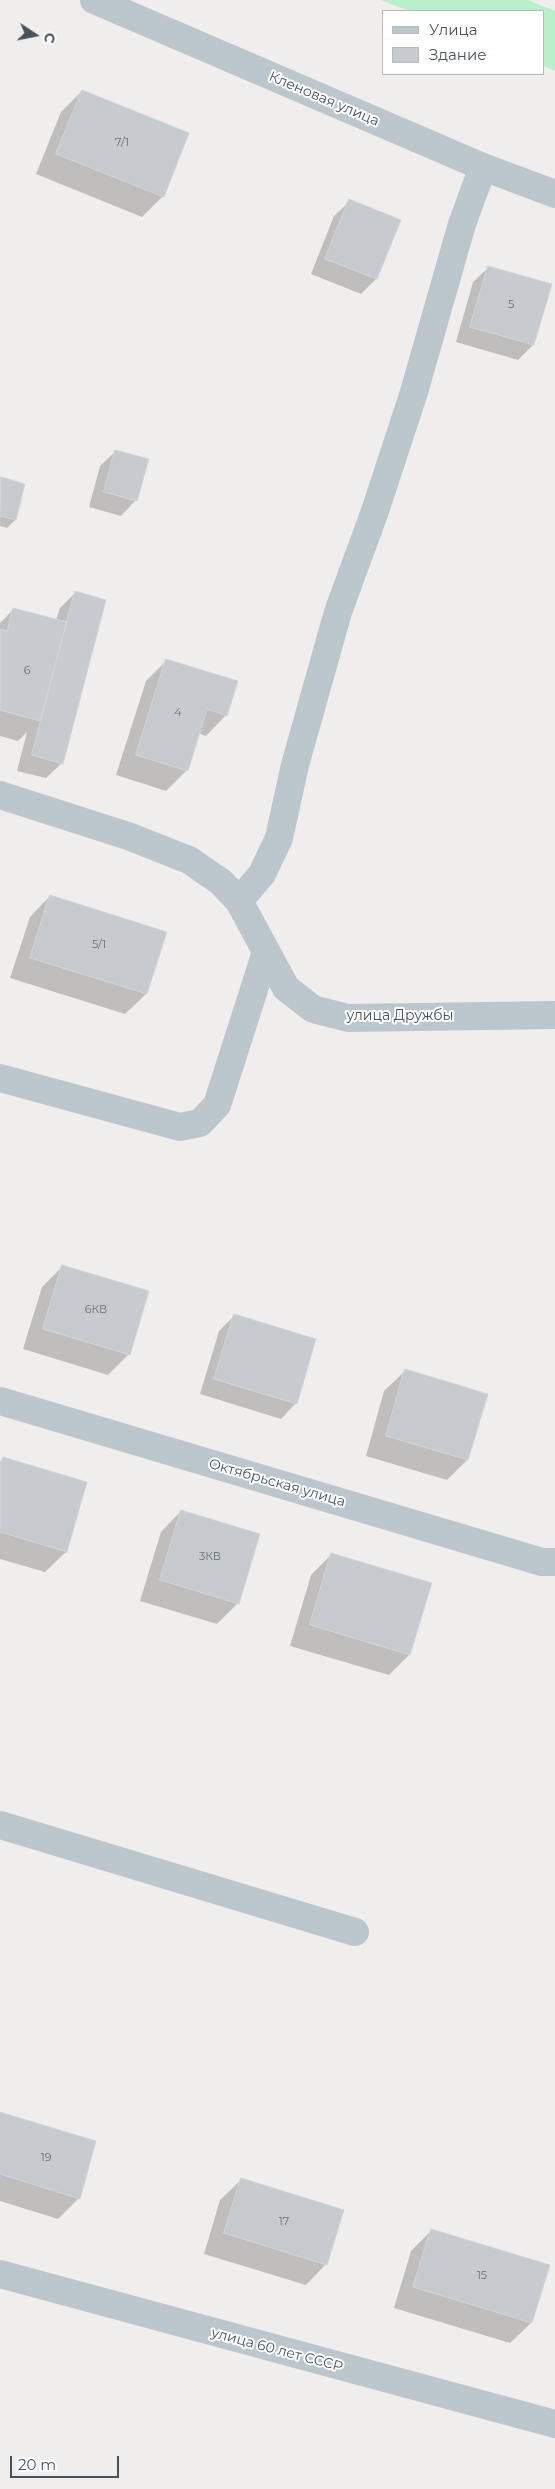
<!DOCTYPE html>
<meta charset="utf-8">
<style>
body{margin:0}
#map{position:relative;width:555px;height:2489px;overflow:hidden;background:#f0eded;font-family:Montserrat,sans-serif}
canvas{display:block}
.legend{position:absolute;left:382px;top:10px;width:162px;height:65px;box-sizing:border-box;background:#fff;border:1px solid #b5babd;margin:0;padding:6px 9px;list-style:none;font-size:15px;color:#45525b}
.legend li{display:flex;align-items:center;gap:10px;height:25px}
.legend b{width:25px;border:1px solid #b5babd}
.north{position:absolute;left:10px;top:10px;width:50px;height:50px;-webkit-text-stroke:4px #fff;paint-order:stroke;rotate:101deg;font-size:14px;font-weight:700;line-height:20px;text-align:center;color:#45525b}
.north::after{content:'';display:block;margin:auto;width:18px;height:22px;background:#45525b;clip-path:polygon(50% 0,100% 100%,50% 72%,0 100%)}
.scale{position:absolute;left:10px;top:2456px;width:109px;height:22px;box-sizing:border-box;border:2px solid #45525b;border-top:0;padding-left:6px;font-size:15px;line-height:18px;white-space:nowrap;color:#45525b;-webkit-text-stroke:4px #fff;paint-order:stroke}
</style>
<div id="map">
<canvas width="555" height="2489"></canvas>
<ul class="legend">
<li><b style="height:6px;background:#bbc6cd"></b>Улица</li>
<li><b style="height:14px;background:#c7cbd0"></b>Здание</li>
</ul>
<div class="north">С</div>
<div class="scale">20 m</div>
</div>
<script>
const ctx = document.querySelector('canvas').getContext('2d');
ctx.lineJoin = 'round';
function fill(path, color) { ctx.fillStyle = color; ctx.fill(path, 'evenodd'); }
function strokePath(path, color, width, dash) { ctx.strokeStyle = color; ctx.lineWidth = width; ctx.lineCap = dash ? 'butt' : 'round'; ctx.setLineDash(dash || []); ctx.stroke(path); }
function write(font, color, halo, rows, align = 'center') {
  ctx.font = font + ' Montserrat,sans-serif'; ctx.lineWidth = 4; ctx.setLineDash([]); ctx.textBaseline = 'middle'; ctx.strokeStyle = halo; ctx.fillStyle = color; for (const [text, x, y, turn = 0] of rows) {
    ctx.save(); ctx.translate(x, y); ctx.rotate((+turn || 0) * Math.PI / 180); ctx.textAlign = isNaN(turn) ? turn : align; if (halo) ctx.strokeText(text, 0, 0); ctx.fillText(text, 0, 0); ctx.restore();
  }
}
const green = new Path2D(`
 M 381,0 L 528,0 L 555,11 L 555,71 L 544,66 L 544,11 L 409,11 Z`);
const shadow = new Path2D(`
 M 82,91 L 163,196 L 142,217 L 36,174 L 61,112 Z
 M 350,201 L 399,221 L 376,279 L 361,294 L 311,274 L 334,216 Z
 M 489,267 L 550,285 L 533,345 L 518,360 L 456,342 L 473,282 Z
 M 116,451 L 136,500 L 121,516 L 89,507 L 100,466 Z
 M 1,479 L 15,520 L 7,528 L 0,526 Z
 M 75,593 L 62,763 L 46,778 L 17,771 L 27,732 L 18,741 L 0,736 L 0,623 L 14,609 L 56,620 L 60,608 Z
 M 167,660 L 226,715 L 206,736 L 198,733 L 187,770 L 166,791 L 116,775 L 146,681 Z
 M 50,896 L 146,994 L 125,1014 L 10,978 L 30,917 Z
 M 62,1267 L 129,1354 L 108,1375 L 23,1349 L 42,1287 Z
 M 234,1316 L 296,1403 L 281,1419 L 200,1394 L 219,1331 Z
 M 405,1371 L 467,1460 L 447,1480 L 366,1456 L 384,1391 Z
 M 3,1459 L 66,1552 L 45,1572 L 0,1559 L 0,1462 Z
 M 181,1511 L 238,1603 L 217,1624 L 140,1601 L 161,1532 Z
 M 332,1554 L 409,1655 L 389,1675 L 290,1646 L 311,1575 Z
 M 0,2113 L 79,2198 L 58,2219 L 0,2201 Z
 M 241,2180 L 326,2264 L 306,2285 L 204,2254 L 220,2200 Z
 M 431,2231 L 548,2266 L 531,2323 L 510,2343 L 394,2308 L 411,2251 Z`);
const building = new Path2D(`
 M 82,90 L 189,133 L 164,197 L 56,154 Z
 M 349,199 L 401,220 L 377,279 L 325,259 Z
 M 488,266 L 552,284 L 534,345 L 470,327 Z
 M 115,450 L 149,459 L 137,501 L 104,492 Z
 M 1,477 L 25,484 L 16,520 L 0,516 Z
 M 75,591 L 106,600 L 63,764 L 32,755 Z
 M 13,608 L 67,622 L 40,721 L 0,710 L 0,629 L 7,631 Z
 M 166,659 L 238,681 L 227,716 L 207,709 L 188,771 L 136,755 Z
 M 50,895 L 167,932 L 147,994 L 30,958 Z
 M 62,1265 L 149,1291 L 130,1355 L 43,1329 Z
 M 234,1314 L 316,1339 L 297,1404 L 214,1379 Z
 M 405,1369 L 488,1394 L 468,1460 L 386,1436 Z
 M 3,1457 L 87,1482 L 67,1552 L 0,1532 L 0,1467 Z
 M 181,1510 L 260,1534 L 239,1604 L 160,1580 Z
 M 331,1553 L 432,1583 L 410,1655 L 310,1625 Z
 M 0,2112 L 96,2141 L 80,2199 L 0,2174 Z
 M 241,2178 L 344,2210 L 327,2265 L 224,2233 Z
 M 431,2229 L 550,2265 L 532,2323 L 413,2287 Z`);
const minor = new Path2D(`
 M 94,0 L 483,167 L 555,194
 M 0,795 L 128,836 L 189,860 L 221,882 L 239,901 L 286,988 L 313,1009 L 348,1018 L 555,1015
 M 239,901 L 262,874 L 279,838 L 295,765 L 338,612 L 375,511 L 414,392 L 462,224 L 483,167
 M 0,1078 L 180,1127 L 200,1123 L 217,1105 L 266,952
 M 0,1401 L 542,1562 L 555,1562
 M 0,1825 L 355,1932
 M 0,2274 L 555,2424`);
const numberNames = [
 ["7/1",122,143],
 ["5",511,305],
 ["6",27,671],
 ["4",178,713],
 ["5/1",99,945],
 ["6КВ",96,1310],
 ["3КВ",210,1557],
 ["19",46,2158],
 ["17",284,2222],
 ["15",482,2276]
];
const streetNames = [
 ["Кленовая улица",324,99,23],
 ["улица Дружбы",400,1016],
 ["Октябрьская улица",277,1483,16],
 ["улица 60 лет СССР",277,2350,15]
];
fill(green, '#baefcc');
fill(shadow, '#0003');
fill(building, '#c7cbd0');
strokePath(building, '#d1d4d9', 1);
strokePath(minor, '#bbc6cd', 28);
write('11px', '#667078', null, numberNames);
write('14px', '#45525b', '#fff', streetNames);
</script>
